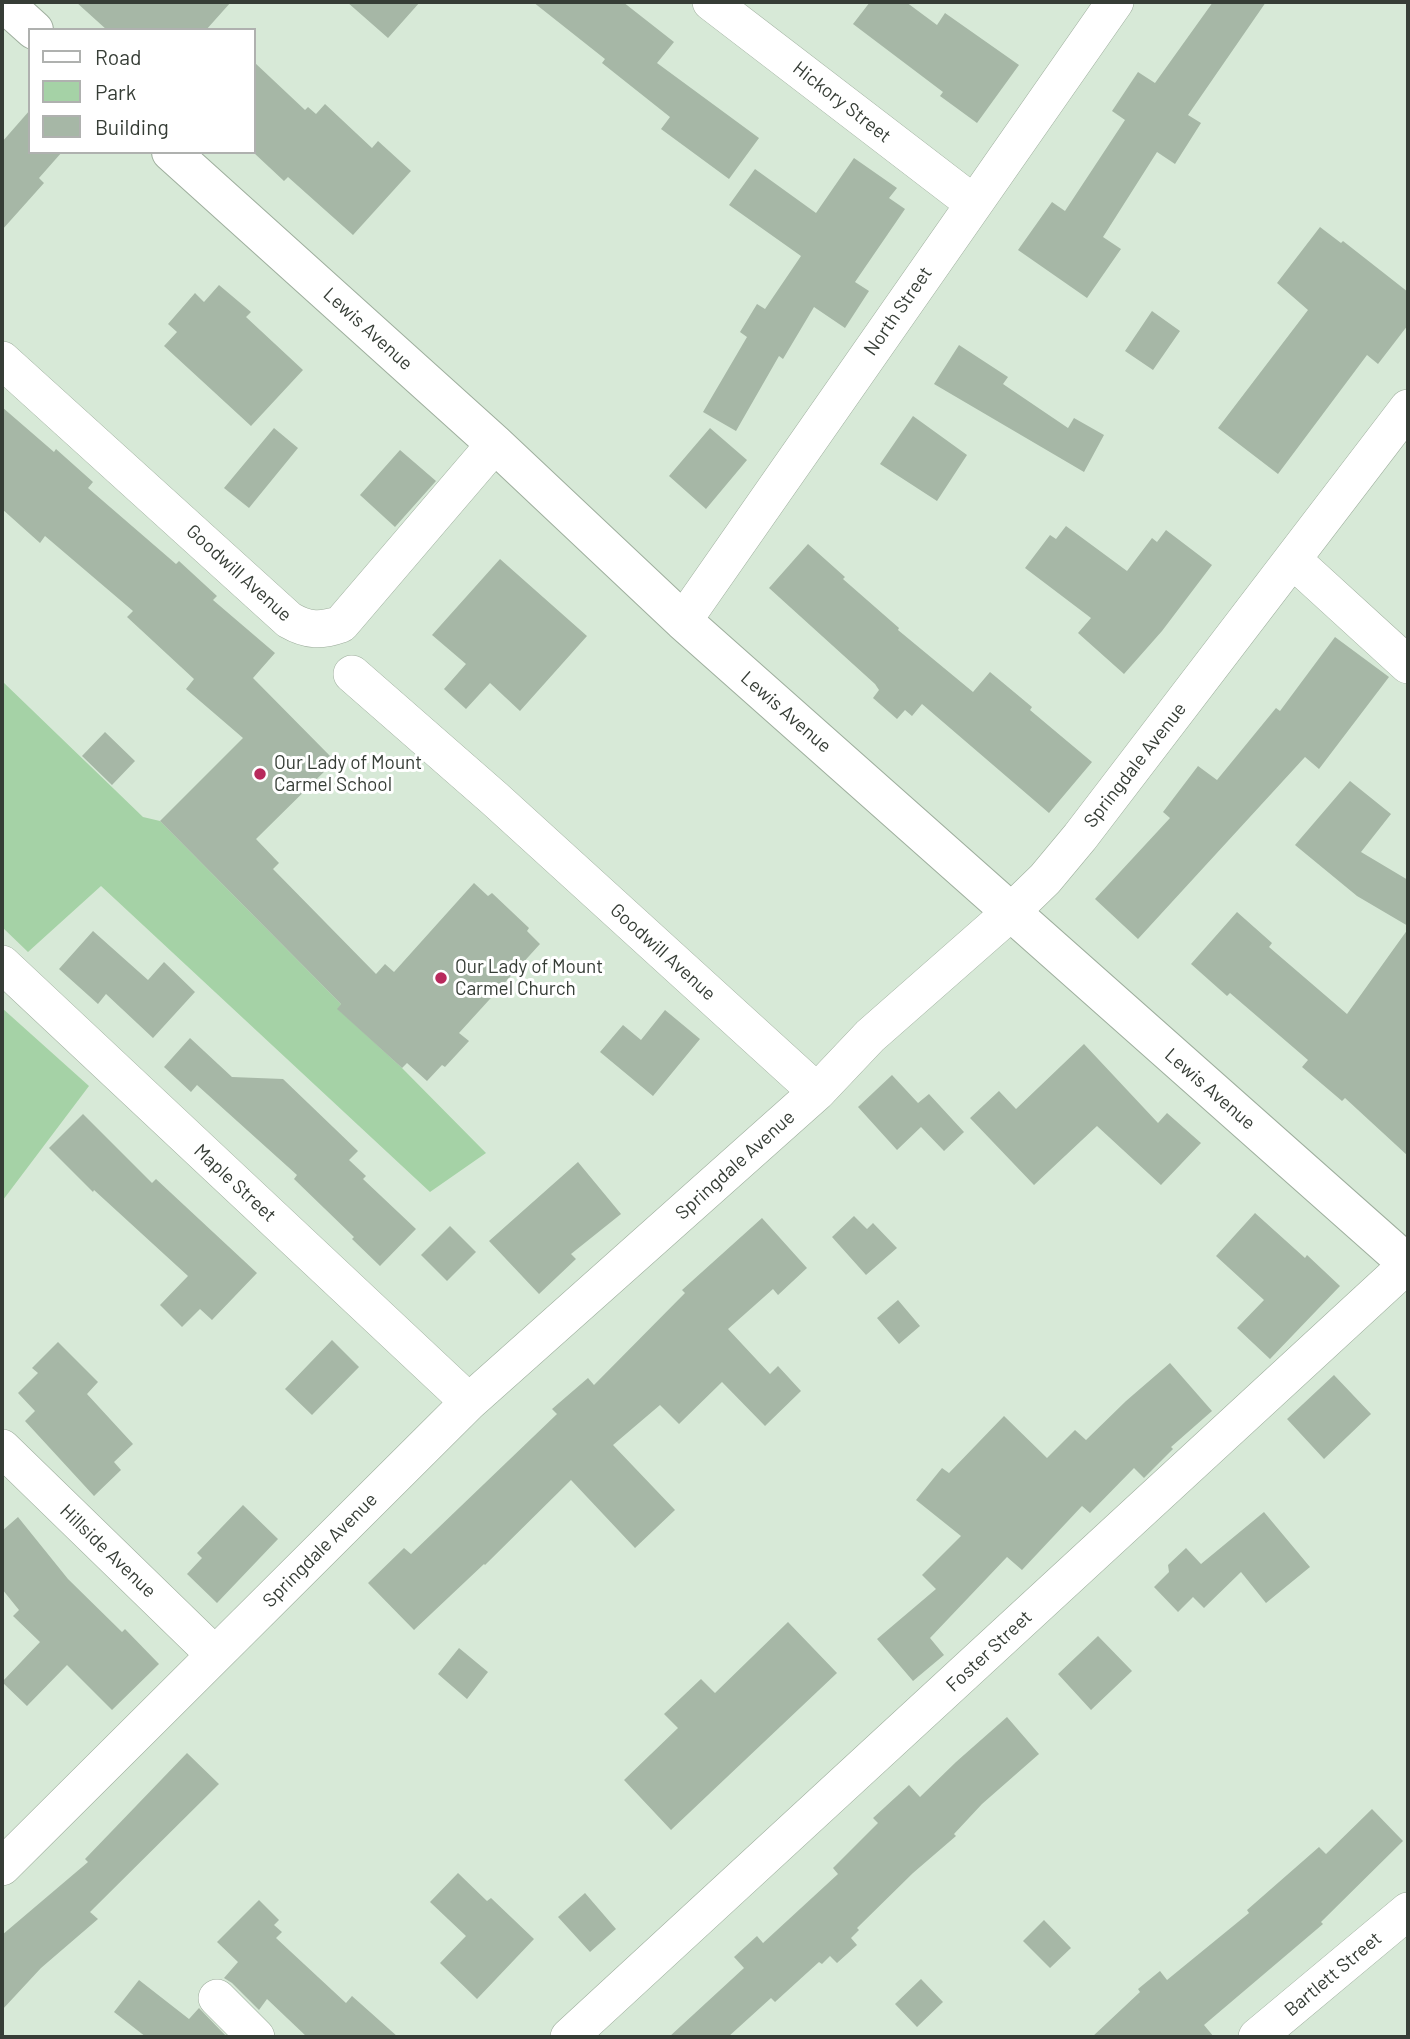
<!DOCTYPE html>
<style>
body{margin:0}
#map{position:relative;width:1410px;height:2039px;overflow:hidden;background:#d7e9d7;font-family:Barlow,sans-serif}
canvas{display:block}
.frame{position:absolute;inset:0;border:4px solid #363d36;pointer-events:none}
.legend{position:absolute;left:28px;top:28px;width:228px;height:126px;box-sizing:border-box;background:#fff;border:2px solid #afb1af;margin:0;padding:9px 12px;list-style:none;font-size:21px;color:#363d36}
.legend li{display:flex;align-items:center;gap:14px;height:35px}
.legend b{width:35px;border:2px solid #afb1af}
</style>
<div id="map">
<canvas width="1410" height="2039"></canvas>
<div class="frame"></div>
<ul class="legend">
<li><b style="height:9px;background:#fff"></b>Road</li>
<li><b style="height:19px;background:#a5d2a6"></b>Park</li>
<li><b style="height:19px;background:#a6b7a6"></b>Building</li>
</ul>
</div>
<script>
const ctx = document.querySelector('canvas').getContext('2d');
ctx.lineJoin = 'round';
function fill(path, color) { ctx.fillStyle = color; ctx.fill(path, 'evenodd'); }
function strokePath(path, color, width, dash) { ctx.strokeStyle = color; ctx.lineWidth = width; ctx.lineCap = dash ? 'butt' : 'round'; ctx.setLineDash(dash || []); ctx.stroke(path); }
function write(font, color, halo, rows, align = 'center') {
  ctx.font = font + ' Barlow,sans-serif'; ctx.lineWidth = 6; ctx.setLineDash([]); ctx.textBaseline = 'middle'; ctx.strokeStyle = halo; ctx.fillStyle = color; for (const [text, x, y, turn = 0] of rows) {
    ctx.save(); ctx.translate(x, y); ctx.rotate((+turn || 0) * Math.PI / 180); ctx.textAlign = isNaN(turn) ? turn : align; if (halo) ctx.strokeText(text, 0, 0); ctx.fillText(text, 0, 0); ctx.restore();
  }
}
const green = new Path2D(`
 M 2,681 L 143,817 L 160,821 L 341,1004 L 338,1009 L 402,1068 L 486,1153 L 430,1192 L 101,886 L 28,952 L 2,927 Z
 M 2,1008 L 89,1086 L 3,1200 L 2,1199 Z`);
const building = new Path2D(`
 M 76,2 L 231,2 L 206,30 L 107,30 Z
 M 347,2 L 420,2 L 388,38 Z
 M 533,2 L 623,2 L 674,42 L 657,63 L 759,138 L 729,179 L 661,129 L 670,117 L 602,63 L 605,59 Z
 M 870,2 L 906,2 L 937,25 L 945,13 L 1019,65 L 977,123 L 940,96 L 943,92 L 853,24 Z
 M 1213,2 L 1266,2 L 1188,115 L 1201,123 L 1175,164 L 1157,152 L 1103,237 L 1121,249 L 1087,298 L 1018,250 L 1052,202 L 1065,211 L 1125,120 L 1112,111 L 1138,72 L 1155,83 Z
 M 254,62 L 305,110 L 308,107 L 316,114 L 325,104 L 372,148 L 378,141 L 411,171 L 353,235 L 288,177 L 284,181 L 254,153 Z
 M 30,110 L 30,152 L 62,152 L 39,178 L 44,183 L 2,230 L 2,142 Z
 M 854,158 L 897,188 L 889,198 L 905,209 L 855,282 L 869,291 L 845,328 L 814,307 L 783,359 L 779,356 L 736,431 L 703,412 L 747,337 L 740,332 L 757,304 L 765,309 L 801,256 L 729,205 L 755,169 L 816,213 Z
 M 1320,227 L 1341,243 L 1343,241 L 1408,292 L 1408,325 L 1378,364 L 1367,355 L 1278,474 L 1218,428 L 1308,310 L 1277,283 Z
 M 219,285 L 251,312 L 246,317 L 303,370 L 251,426 L 164,346 L 177,332 L 168,324 L 195,293 L 204,302 Z
 M 1152,311 L 1180,331 L 1153,370 L 1125,351 Z
 M 959,345 L 1008,377 L 1003,384 L 1068,428 L 1074,418 L 1104,435 L 1084,472 L 934,384 Z
 M 2,407 L 54,452 L 56,449 L 93,482 L 88,488 L 176,564 L 179,561 L 217,596 L 213,600 L 275,653 L 253,678 L 335,761 L 256,839 L 279,863 L 273,869 L 376,974 L 385,964 L 394,972 L 474,883 L 488,896 L 492,893 L 529,928 L 527,931 L 540,944 L 459,1033 L 469,1041 L 445,1067 L 442,1065 L 427,1081 L 407,1063 L 402,1068 L 337,1009 L 341,1004 L 160,821 L 243,738 L 186,689 L 194,679 L 127,617 L 133,611 L 45,536 L 40,543 L 2,509 Z
 M 913,416 L 967,455 L 937,501 L 880,464 Z
 M 274,428 L 298,448 L 249,508 L 224,488 Z
 M 710,428 L 747,460 L 706,509 L 669,476 Z
 M 400,450 L 436,481 L 395,527 L 360,495 Z
 M 1066,526 L 1127,571 L 1152,538 L 1157,542 L 1166,530 L 1212,565 L 1162,631 L 1124,674 L 1078,633 L 1091,618 L 1025,568 L 1050,535 L 1056,539 Z
 M 808,544 L 845,577 L 843,579 L 899,628 L 898,630 L 973,692 L 990,672 L 1032,707 L 1030,710 L 1092,762 L 1049,813 L 922,704 L 912,716 L 905,710 L 897,719 L 873,698 L 879,690 L 875,684 L 769,588 Z
 M 500,559 L 587,636 L 520,711 L 490,683 L 466,709 L 444,689 L 466,664 L 432,635 Z
 M 1335,637 L 1389,677 L 1319,769 L 1305,757 L 1138,939 L 1095,899 L 1170,818 L 1163,812 L 1198,766 L 1217,780 L 1276,708 L 1280,711 Z
 M 105,732 L 135,761 L 112,785 L 82,756 Z
 M 1350,781 L 1391,814 L 1361,852 L 1408,880 L 1408,926 L 1357,896 L 1295,845 Z
 M 1237,912 L 1272,943 L 1269,947 L 1347,1014 L 1408,929 L 1408,1156 L 1345,1098 L 1342,1101 L 1302,1067 L 1308,1060 L 1230,993 L 1227,996 L 1191,964 Z
 M 93,931 L 148,980 L 164,962 L 195,992 L 153,1038 L 106,994 L 98,1004 L 59,969 Z
 M 665,1010 L 700,1039 L 653,1096 L 600,1052 L 623,1025 L 641,1040 Z
 M 190,1038 L 232,1077 L 283,1079 L 358,1151 L 349,1160 L 366,1176 L 363,1179 L 416,1229 L 380,1266 L 352,1239 L 354,1237 L 294,1179 L 297,1175 L 197,1085 L 191,1092 L 164,1067 Z
 M 1084,1044 L 1158,1123 L 1167,1113 L 1201,1143 L 1161,1185 L 1097,1126 L 1034,1185 L 970,1118 L 999,1091 L 1016,1109 Z
 M 892,1075 L 918,1103 L 929,1094 L 964,1132 L 944,1151 L 921,1127 L 897,1150 L 858,1107 Z
 M 83,1114 L 152,1183 L 156,1179 L 257,1273 L 212,1320 L 200,1309 L 182,1327 L 160,1305 L 188,1276 L 94,1190 L 93,1192 L 49,1148 Z
 M 578,1162 L 621,1214 L 571,1254 L 576,1259 L 539,1294 L 489,1241 Z
 M 1255,1213 L 1305,1258 L 1307,1255 L 1340,1286 L 1270,1359 L 1237,1328 L 1264,1300 L 1216,1256 Z
 M 854,1216 L 867,1229 L 873,1223 L 897,1248 L 866,1275 L 832,1237 Z
 M 762,1218 L 807,1268 L 778,1295 L 773,1289 L 728,1329 L 770,1374 L 778,1366 L 801,1391 L 765,1426 L 722,1382 L 679,1424 L 660,1405 L 613,1445 L 675,1510 L 635,1548 L 571,1480 L 485,1565 L 484,1564 L 414,1630 L 368,1583 L 404,1548 L 411,1554 L 557,1414 L 552,1409 L 588,1378 L 594,1385 L 685,1293 L 682,1290 Z
 M 450,1226 L 476,1252 L 447,1281 L 421,1255 Z
 M 898,1300 L 920,1326 L 899,1344 L 877,1318 Z
 M 332,1340 L 359,1367 L 312,1415 L 285,1389 Z
 M 58,1342 L 98,1382 L 87,1394 L 133,1444 L 114,1462 L 121,1470 L 94,1496 L 25,1421 L 35,1411 L 18,1393 L 38,1373 L 32,1368 Z
 M 1170,1363 L 1212,1411 L 1171,1447 L 1173,1449 L 1144,1478 L 1134,1468 L 1090,1513 L 1082,1506 L 1022,1570 L 1007,1557 L 930,1638 L 944,1655 L 913,1681 L 877,1639 L 936,1589 L 922,1575 L 961,1536 L 916,1500 L 942,1468 L 949,1473 L 1004,1416 L 1047,1458 L 1075,1430 L 1086,1440 L 1126,1401 Z
 M 1334,1375 L 1371,1414 L 1324,1459 L 1287,1419 Z
 M 243,1505 L 278,1539 L 217,1603 L 187,1574 L 202,1558 L 197,1553 Z
 M 1264,1512 L 1310,1567 L 1266,1603 L 1241,1572 L 1204,1608 L 1193,1597 L 1178,1612 L 1154,1587 L 1169,1572 L 1168,1565 L 1186,1548 L 1201,1564 Z
 M 18,1517 L 68,1579 L 122,1632 L 125,1629 L 159,1664 L 112,1710 L 67,1665 L 27,1706 L 2,1682 L 40,1642 L 13,1616 L 19,1610 L 2,1589 L 2,1531 Z
 M 788,1622 L 837,1673 L 671,1830 L 624,1780 L 678,1728 L 664,1714 L 701,1679 L 715,1693 Z
 M 1098,1636 L 1132,1671 L 1091,1710 L 1058,1674 Z
 M 459,1648 L 488,1672 L 467,1699 L 438,1674 Z
 M 1007,1717 L 1039,1754 L 982,1804 L 954,1834 L 956,1836 L 913,1873 L 857,1928 L 859,1930 L 851,1938 L 857,1945 L 837,1963 L 830,1956 L 822,1964 L 819,1962 L 775,2002 L 771,1998 L 728,2037 L 669,2037 L 744,1968 L 734,1957 L 757,1936 L 763,1943 L 838,1874 L 833,1868 L 878,1823 L 873,1818 L 909,1785 L 920,1797 L 956,1762 Z
 M 187,1753 L 219,1784 L 90,1912 L 98,1919 L 41,1968 L 2,2010 L 2,1935 L 88,1862 L 85,1859 Z
 M 1372,1809 L 1403,1841 L 1321,1922 L 1323,1924 L 1204,2025 L 1214,2037 L 1092,2037 L 1140,1992 L 1138,1989 L 1160,1971 L 1167,1980 L 1249,1913 L 1247,1910 L 1319,1847 L 1326,1854 Z
 M 458,1873 L 487,1901 L 491,1898 L 534,1939 L 477,1999 L 440,1963 L 466,1936 L 430,1902 Z
 M 585,1893 L 616,1929 L 590,1952 L 558,1917 Z
 M 259,1900 L 279,1920 L 274,1925 L 282,1932 L 276,1938 L 346,2003 L 352,1996 L 398,2037 L 307,2037 L 267,1999 L 259,2010 L 232,1983 L 224,1978 L 238,1962 L 217,1942 Z
 M 1044,1920 L 1071,1948 L 1050,1968 L 1023,1941 Z
 M 921,1979 L 943,2002 L 917,2027 L 895,2004 Z
 M 139,1980 L 189,2019 L 199,2008 L 227,2037 L 146,2037 L 114,2012 Z`);
const minor = new Path2D(`
 M 711,2 L 973,203
 M 2,360 L 289,620 C 308,631 321,631 341,624 L 495,444
 M 1293,560 L 1408,665
 M 683,621 L 1115,2
 M 352,674 L 495,799 L 817,1092
 M 2,964 L 469,1402
 M 2,1448 L 214,1654
 M 2,1867 L 469,1402 L 817,1092 L 870,1036 L 1010,913 L 1045,879 L 1080,837 L 1408,408
 M 217,1998 L 256,2037
 M 569,2037 L 1408,1264
 M 1257,2037 L 1408,1911`);
const secondary = new Path2D(`
 M 3,2 L 34,30
 M 171,152 L 495,444 L 683,621 L 1408,1264`);
const markers = [
 [260,774,7,"#b82a5c"],
 [441,978,7,"#b82a5c"]
];
const streetNames = [
 ["Hickory Street",842,102,38],
 ["North Street",898,311,-55],
 ["Lewis Avenue",368,329,42],
 ["Goodwill Avenue",239,573,42],
 ["Lewis Avenue",786,712,41],
 ["Springdale Avenue",1135,765,-52],
 ["Goodwill Avenue",663,952,42],
 ["Lewis Avenue",1210,1089,41],
 ["Springdale Avenue",735,1165,-42],
 ["Maple Street",235,1183,43],
 ["Springdale Avenue",320,1550,-45],
 ["Hillside Avenue",108,1551,44],
 ["Foster Street",989,1651,-43],
 ["Bartlett Street",1333,1974,-40]
];
const poiNames = [
 ["Our Lady of Mount",274,763],
 ["Carmel School",274,785],
 ["Our Lady of Mount",455,967],
 ["Carmel Church",455,989]
];
fill(green, '#a5d2a6');
fill(building, '#a6b7a6');
strokePath(minor, '#9eae9d', 38);
strokePath(secondary, '#9eae9d', 40);
strokePath(minor, '#fff', 37);
strokePath(secondary, '#fff', 38);
for (const [x, y, r, color] of markers) { const dot = new Path2D(); dot.arc(x, y, r, 0, 2 * Math.PI); ctx.fillStyle = color; ctx.fill(dot); strokePath(dot, '#fff', 2.5); }
write('19px', '#363d36', '#fff', streetNames);
write('19px', '#363d36', '#fff', poiNames, 'left');
</script>
